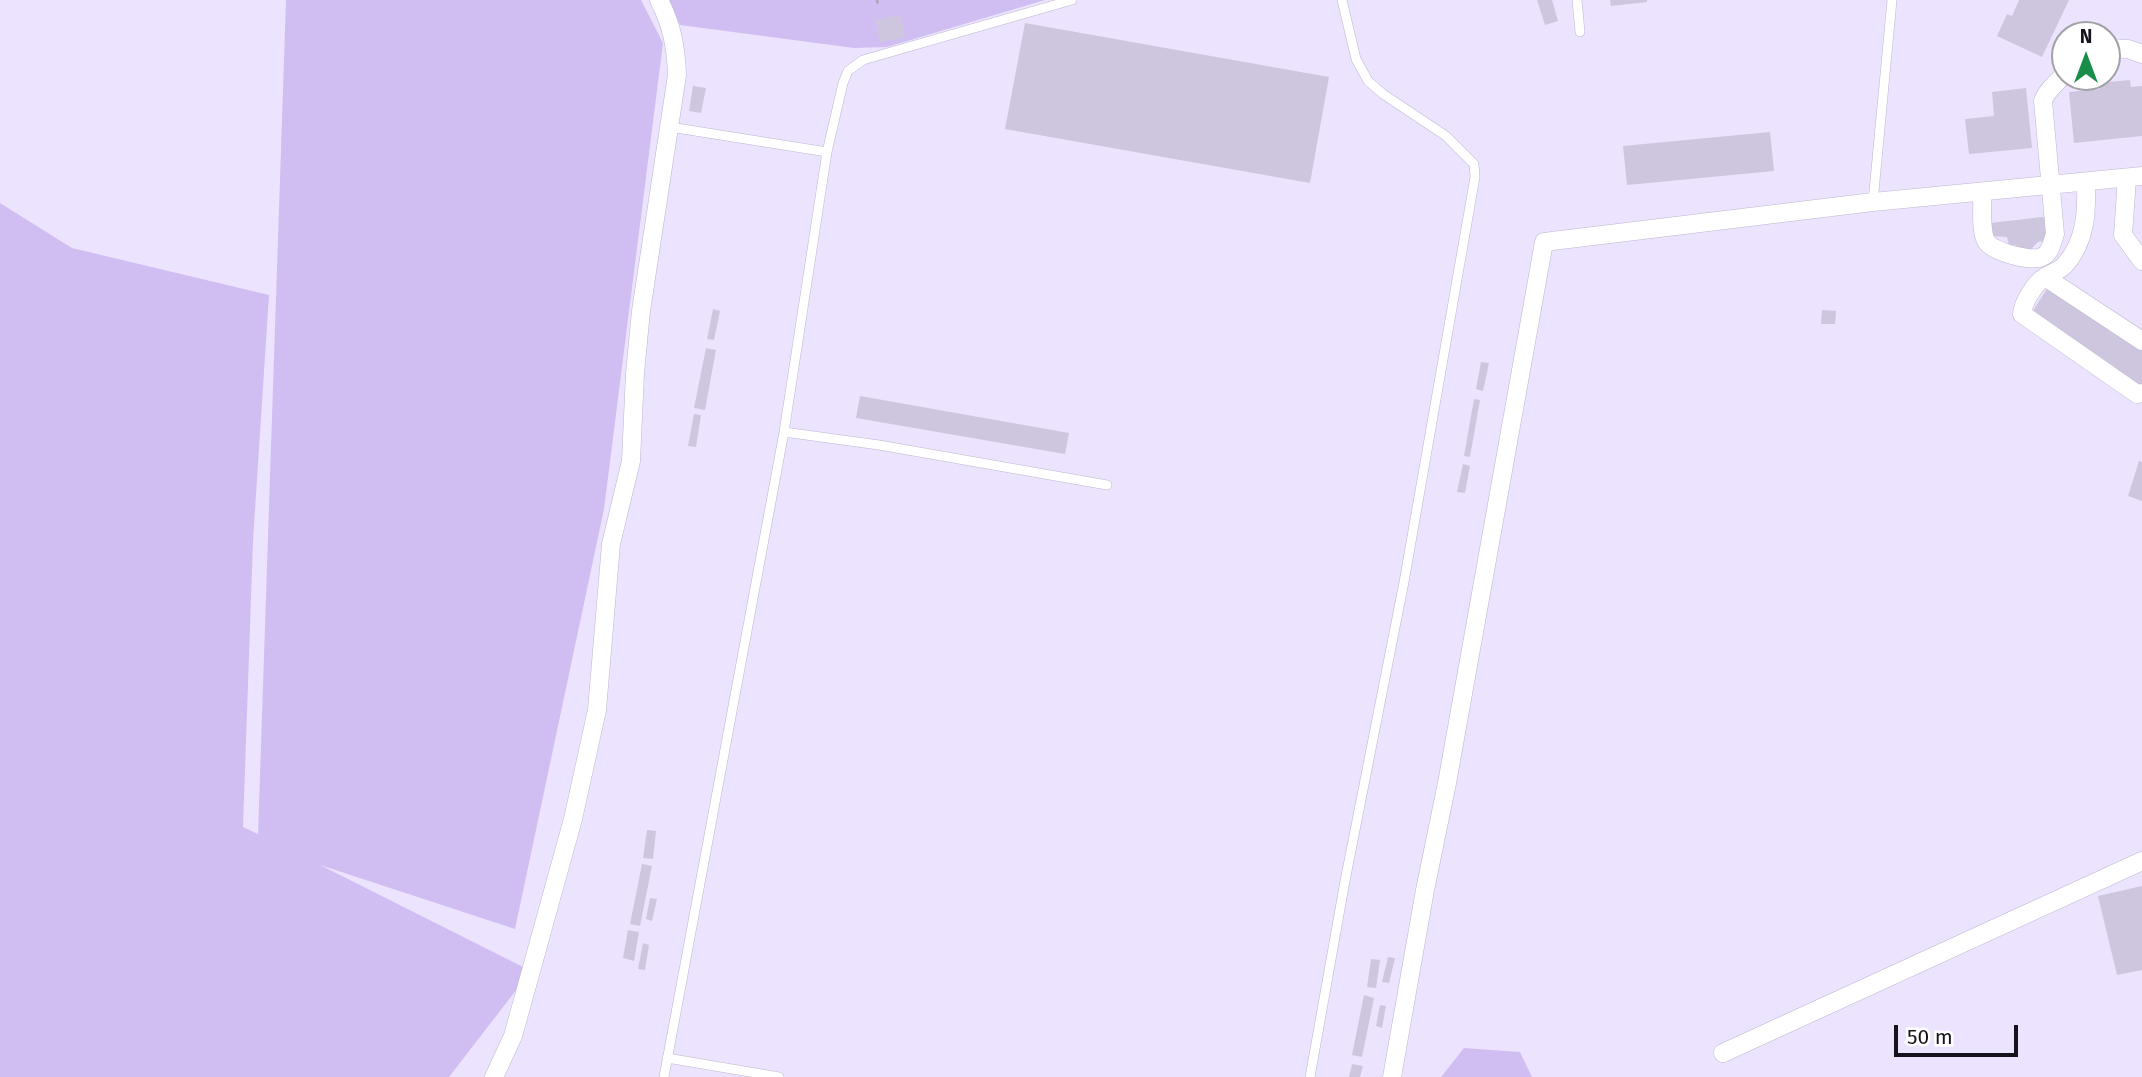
<!DOCTYPE html>
<style>
body{margin:0}
#map{position:relative;width:2142px;height:1077px;overflow:hidden;background:#ece4fe;font-family:"Fira Sans",sans-serif}
canvas{display:block}
.north{position:absolute;left:2051px;top:21px;width:70px;height:70px;box-sizing:border-box;background:#fff;border:2px solid #a2a1a4;border-radius:50%;rotate:0deg;font-size:19px;font-weight:700;line-height:28px;text-align:center;color:#16131c}
.north::after{content:'';display:block;margin:auto;width:24px;height:32px;background:#188e48;clip-path:polygon(50% 0,100% 100%,50% 72%,0 100%)}
.scale{position:absolute;left:1894px;top:1025px;width:124px;height:32px;box-sizing:border-box;border:4px solid #16131c;border-top:0;padding-left:9px;font-size:21px;line-height:24px;white-space:nowrap;color:#16131c;-webkit-text-stroke:5px #fff;paint-order:stroke}
</style>
<div id="map">
<canvas width="2142" height="1077"></canvas>
<div class="north">N</div>
<div class="scale">50 m</div>
</div>
<script>
const ctx = document.querySelector('canvas').getContext('2d');
ctx.lineJoin = 'round';
function fill(path, color) { ctx.fillStyle = color; ctx.fill(path, 'evenodd'); }
function strokePath(path, color, width, dash) { ctx.strokeStyle = color; ctx.lineWidth = width; ctx.lineCap = dash ? 'butt' : 'round'; ctx.setLineDash(dash || []); ctx.stroke(path); }
const green = new Path2D(`
 M 286,0 L 641,0 L 663,43 L 604,509 L 515,929 L 320,865 L 531,971 L 449,1077 L 0,1077 L 0,203 L 72,248 L 269,295 L 253,541 L 243,827 L 258,834 Z
 M 668,0 L 1045,0 L 887,47 L 854,48 L 680,25 Z
 M 1464,1048 L 1520,1052 L 1532,1077 L 1441,1077 Z`);
const building = new Path2D(`
 M 1537,0 L 1552,0 L 1558,21 L 1545,25 Z
 M 1610,0 L 1647,0 L 1647,2 L 1611,6 Z
 M 2019,0 L 2069,0 L 2042,57 L 1997,36 L 2007,14 L 2012,16 Z
 M 900,15 L 905,37 L 880,42 L 875,20 Z
 M 1025,23 L 1329,77 L 1310,183 L 1005,129 Z
 M 2130,80 L 2131,87 L 2142,86 L 2142,136 L 2074,143 L 2069,92 L 2100,89 L 2099,83 Z
 M 693,86 L 706,88 L 701,113 L 689,111 Z
 M 2026,88 L 2032,148 L 1969,154 L 1965,119 L 1994,116 L 1992,92 Z
 M 1770,132 L 1774,171 L 1627,185 L 1623,146 Z
 M 2051,216 L 2052,230 L 2045,235 L 2044,241 L 2038,242 L 2031,249 L 2021,250 L 2015,245 L 2009,245 L 2007,237 L 1991,236 L 1990,223 Z
 M 2050,284 L 2142,348 L 2142,390 L 2031,314 Z
 M 713,309 L 720,311 L 714,340 L 707,339 Z
 M 1822,310 L 1836,311 L 1835,324 L 1821,324 Z
 M 706,348 L 716,350 L 705,410 L 694,408 Z
 M 1481,362 L 1489,363 L 1483,391 L 1476,389 Z
 M 860,396 L 1069,433 L 1065,454 L 856,418 Z
 M 1474,399 L 1480,400 L 1470,457 L 1464,456 Z
 M 694,414 L 701,415 L 696,447 L 688,446 Z
 M 2139,461 L 2142,462 L 2142,501 L 2128,496 Z
 M 1463,464 L 1470,466 L 1465,493 L 1457,492 Z
 M 647,830 L 656,831 L 653,859 L 643,858 Z
 M 642,864 L 652,866 L 640,926 L 630,924 Z
 M 2142,886 L 2142,970 L 2117,975 L 2098,896 Z
 M 650,898 L 657,899 L 652,921 L 646,919 Z
 M 628,930 L 639,932 L 634,961 L 623,958 Z
 M 643,943 L 649,945 L 645,970 L 638,969 Z
 M 1388,957 L 1395,958 L 1389,983 L 1382,982 Z
 M 1371,959 L 1380,960 L 1376,988 L 1367,987 Z
 M 1364,995 L 1374,998 L 1362,1057 L 1352,1055 Z
 M 1380,1005 L 1386,1006 L 1382,1028 L 1376,1026 Z
 M 1352,1064 L 1363,1066 L 1360,1077 L 1349,1077 Z`);
const path = new Path2D(`
 M 877,0 L 878,6`);
const lane = new Path2D(`
 M 1577,0 L 1580,32
 M 670,127 L 827,152
 M 1873,202 L 1892,0
 M 784,432 L 879,445 L 1107,485
 M 667,1058 L 779,1077
 M 664,1077 L 784,432 L 827,152 L 843,83 L 848,71 L 863,60 L 1072,0
 M 1310,1077 L 1345,881 L 1404,582 L 1475,177 L 1474,164 L 1446,136 L 1383,94 L 1368,81 L 1356,59 L 1342,0`);
const street = new Path2D(`
 M 2107,48 L 2128,49 L 2142,54
 M 2127,178 L 2123,235 L 2142,261
 M 2086,182 C 2087,212 2086,242 2064,266 C 2059,271 2051,273 2045,277 C 2035,283 2023,302 2022,314 L 2137,394 L 2142,393
 M 1982,192 C 1983,206 1980,229 1986,241 C 1992,252 2031,262 2042,257 C 2051,253 2052,242 2055,234 L 2043,101 C 2047,88 2059,83 2065,72
 M 2045,277 L 2142,341
 M 1723,1053 L 2142,861
 M 494,1077 L 513,1036 L 573,819 L 597,710 L 611,544 L 631,461 L 635,373 L 641,311 L 677,75 C 676,47 672,25 659,0
 M 1392,1077 L 1425,890 L 1447,783 L 1544,242 L 1873,202 L 2142,176`);
fill(green, '#d0bef2');
fill(building, '#cec6df');
strokePath(lane, '#bdb5ce', 10);
strokePath(street, '#bdb5ce', 19);
strokePath(path, '#aaa4b8', 2.5, [3.5, 3.5]);
strokePath(lane, '#fff', 9);
strokePath(street, '#fff', 18);
</script>
